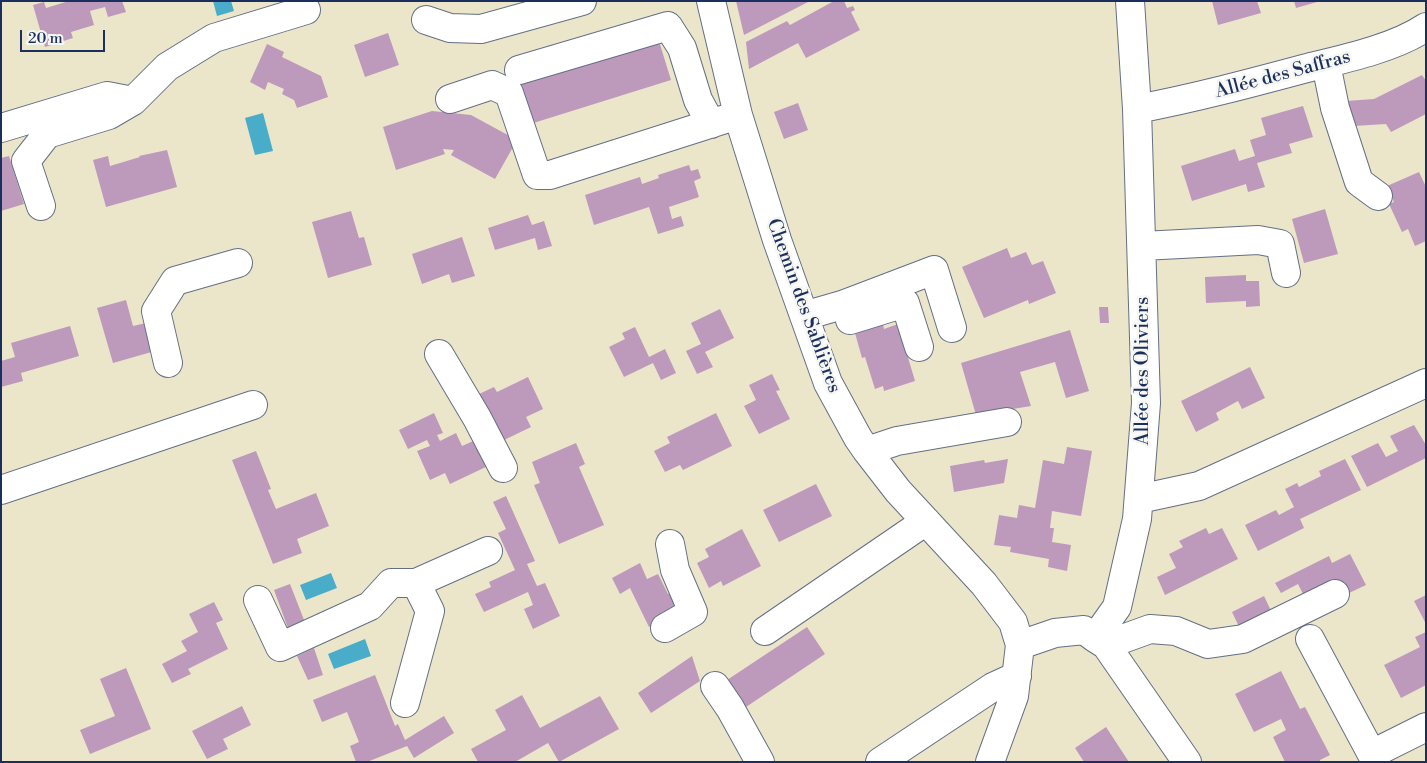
<!DOCTYPE html>
<meta charset="utf-8">
<style>
body{margin:0}
#map{position:relative;width:1427px;height:763px;overflow:hidden;background:#ebe6ca;font-family:"Libre Bodoni",serif}
canvas{display:block}
.frame{position:absolute;inset:0;border:2px solid #1b2f5e;pointer-events:none}
.scale{position:absolute;left:20px;top:30px;width:85px;height:22px;box-sizing:border-box;border:2px solid #1b2f5e;border-top:0;padding-left:6px;font-size:15px;line-height:18px;white-space:nowrap;color:#1b2f5e;-webkit-text-stroke:4px #f6f6f2;paint-order:stroke}
</style>
<div id="map">
<canvas width="1427" height="763"></canvas>
<div class="frame"></div>
<div class="scale">20 m</div>
</div>
<script>
const ctx = document.querySelector('canvas').getContext('2d');
ctx.lineJoin = 'round';
function fill(path, color) { ctx.fillStyle = color; ctx.fill(path, 'evenodd'); }
function strokePath(path, color, width, dash) { ctx.strokeStyle = color; ctx.lineWidth = width; ctx.lineCap = dash ? 'butt' : 'round'; ctx.setLineDash(dash || []); ctx.stroke(path); }
function write(font, color, halo, rows, align = 'center') {
  ctx.font = font + ' "Libre Bodoni",serif'; ctx.lineWidth = 5; ctx.setLineDash([]); ctx.textBaseline = 'middle'; ctx.strokeStyle = halo; ctx.fillStyle = color; for (const [text, x, y, turn = 0] of rows) {
    ctx.save(); ctx.translate(x, y); ctx.rotate((+turn || 0) * Math.PI / 180); ctx.textAlign = isNaN(turn) ? turn : align; if (halo) ctx.strokeText(text, 0, 0); ctx.fillText(text, 0, 0); ctx.restore();
  }
}
const water = new Path2D(`
 M 213,1 L 231,1 L 234,11 L 217,16 Z
 M 263,113 L 273,151 L 255,155 L 245,118 Z
 M 331,573 L 337,588 L 306,600 L 300,585 Z
 M 365,639 L 371,656 L 334,669 L 328,654 Z`);
const building = new Path2D(`
 M 69,1 L 122,1 L 126,12 L 108,17 L 105,7 L 90,11 L 94,25 L 71,32 L 73,38 L 45,47 L 33,5 L 44,2 L 46,8 Z
 M 736,1 L 810,1 L 744,35 Z
 M 834,1 L 844,1 L 847,8 L 853,6 L 855,10 L 851,12 L 860,30 L 806,58 L 798,43 L 749,69 L 746,42 L 787,21 L 790,25 Z
 M 1212,1 L 1257,1 L 1261,13 L 1218,25 Z
 M 1294,1 L 1317,1 L 1317,2 L 1296,8 Z
 M 388,33 L 399,65 L 365,77 L 354,45 Z
 M 658,38 L 671,80 L 527,125 L 514,82 Z
 M 267,44 L 284,52 L 282,57 L 321,76 L 328,97 L 297,108 L 294,100 L 282,94 L 284,89 L 268,82 L 265,90 L 250,82 Z
 M 1422,75 L 1426,81 L 1426,114 L 1391,132 L 1386,124 L 1354,126 L 1346,101 L 1374,99 Z
 M 798,103 L 808,130 L 784,139 L 774,112 Z
 M 1303,106 L 1313,137 L 1289,144 L 1292,153 L 1257,163 L 1265,187 L 1248,192 L 1246,184 L 1192,201 L 1181,166 L 1235,149 L 1239,161 L 1255,156 L 1250,140 L 1266,135 L 1261,118 Z
 M 432,111 L 471,115 L 517,140 L 495,179 L 451,155 L 454,150 L 443,149 L 445,154 L 396,170 L 383,127 Z
 M 167,150 L 177,187 L 106,207 L 93,160 L 108,156 L 110,166 L 140,157 L 139,156 Z
 M 9,156 L 24,204 L 1,211 L 1,158 Z
 M 689,165 L 691,171 L 698,169 L 701,178 L 694,181 L 699,197 L 669,207 L 672,219 L 681,216 L 684,226 L 658,234 L 649,207 L 594,225 L 585,195 L 640,177 L 642,184 L 659,178 L 658,175 Z
 M 1419,172 L 1426,187 L 1426,241 L 1415,246 L 1408,229 L 1402,232 L 1389,204 L 1394,202 L 1387,186 Z
 M 1325,209 L 1338,254 L 1304,263 L 1292,219 Z
 M 351,211 L 359,238 L 364,237 L 372,265 L 328,278 L 312,222 Z
 M 528,215 L 532,225 L 544,221 L 552,246 L 538,250 L 535,238 L 495,250 L 488,228 Z
 M 462,237 L 475,276 L 452,283 L 449,274 L 422,284 L 412,254 Z
 M 1007,248 L 1011,258 L 1026,252 L 1032,265 L 1043,261 L 1056,293 L 1029,304 L 1028,300 L 984,318 L 962,267 Z
 M 1246,275 L 1246,281 L 1259,281 L 1260,306 L 1246,307 L 1246,301 L 1206,303 L 1205,277 Z
 M 126,300 L 133,326 L 146,323 L 155,351 L 113,363 L 97,308 Z
 M 1099,307 L 1108,307 L 1109,323 L 1100,323 Z
 M 720,309 L 734,338 L 705,352 L 713,367 L 697,374 L 686,351 L 701,344 L 691,323 Z
 M 883,324 L 884,329 L 898,324 L 915,381 L 884,391 L 883,386 L 875,389 L 865,357 L 862,358 L 855,333 Z
 M 70,326 L 79,356 L 21,373 L 23,381 L 1,387 L 1,361 L 15,357 L 11,343 Z
 M 635,327 L 649,357 L 665,349 L 676,373 L 661,380 L 653,363 L 624,377 L 609,347 L 625,339 L 622,333 Z
 M 1070,330 L 1089,391 L 1066,398 L 1055,362 L 1020,372 L 1031,406 L 976,415 L 961,363 Z
 M 1250,367 L 1265,398 L 1242,409 L 1238,401 L 1216,413 L 1219,420 L 1196,432 L 1181,401 Z
 M 772,374 L 780,390 L 776,391 L 790,419 L 759,434 L 744,406 L 756,400 L 749,385 Z
 M 528,377 L 543,409 L 526,417 L 531,427 L 500,442 L 477,395 L 494,387 L 497,392 Z
 M 434,413 L 443,433 L 437,435 L 440,441 L 456,433 L 462,446 L 478,439 L 490,465 L 450,484 L 445,473 L 430,480 L 417,451 L 430,446 L 427,440 L 408,449 L 399,430 Z
 M 716,413 L 732,446 L 683,470 L 680,465 L 665,472 L 654,451 L 670,443 L 667,437 Z
 M 1414,425 L 1426,445 L 1426,458 L 1367,487 L 1351,456 L 1378,443 L 1386,457 L 1398,451 L 1390,436 Z
 M 576,443 L 585,464 L 579,467 L 604,525 L 559,544 L 534,485 L 540,483 L 532,462 Z
 M 1067,447 L 1092,451 L 1081,516 L 1052,511 L 1050,528 L 1054,528 L 1052,542 L 1071,545 L 1067,571 L 1048,567 L 1049,559 L 1010,552 L 1011,547 L 994,545 L 999,515 L 1017,518 L 1019,505 L 1035,508 L 1043,460 L 1064,464 Z
 M 256,451 L 271,489 L 268,490 L 276,509 L 316,493 L 329,526 L 297,539 L 302,553 L 273,564 L 232,460 Z
 M 1008,459 L 1004,483 L 954,492 L 950,466 L 984,460 L 985,463 Z
 M 1345,459 L 1361,490 L 1300,519 L 1304,528 L 1258,551 L 1245,525 L 1276,510 L 1279,515 L 1294,507 L 1285,489 L 1297,483 L 1299,487 L 1321,476 L 1319,471 Z
 M 816,484 L 832,516 L 779,542 L 763,510 Z
 M 506,496 L 535,561 L 527,564 L 537,586 L 545,583 L 560,616 L 533,629 L 524,609 L 533,605 L 528,592 L 484,612 L 475,594 L 491,587 L 489,582 L 515,570 L 498,533 L 506,529 L 493,502 Z
 M 1206,528 L 1209,534 L 1222,528 L 1238,559 L 1165,595 L 1157,577 L 1176,568 L 1169,554 L 1183,547 L 1179,541 Z
 M 742,529 L 761,566 L 723,586 L 721,581 L 709,588 L 697,563 L 709,557 L 705,549 Z
 M 1350,554 L 1366,585 L 1349,593 L 1344,582 L 1307,602 L 1298,584 L 1281,593 L 1275,583 L 1329,556 L 1332,563 Z
 M 640,563 L 647,579 L 658,574 L 668,594 L 672,592 L 681,610 L 649,627 L 630,588 L 620,594 L 612,578 Z
 M 290,584 L 306,625 L 289,631 L 274,590 Z
 M 1426,595 L 1426,624 L 1414,601 Z
 M 1264,596 L 1274,617 L 1242,633 L 1232,612 Z
 M 214,602 L 223,620 L 216,623 L 228,649 L 188,669 L 191,674 L 172,683 L 162,664 L 187,651 L 181,641 L 198,632 L 189,614 Z
 M 807,627 L 825,654 L 746,707 L 727,680 Z
 M 1426,632 L 1426,685 L 1401,698 L 1384,665 L 1420,647 L 1415,637 Z
 M 314,648 L 323,675 L 308,680 L 297,656 Z
 M 692,656 L 700,681 L 651,713 L 638,693 Z
 M 126,668 L 151,729 L 90,754 L 80,730 L 115,716 L 100,679 Z
 M 1281,671 L 1300,709 L 1305,707 L 1330,755 L 1320,760 L 1320,762 L 1285,762 L 1273,737 L 1286,730 L 1281,719 L 1254,732 L 1235,694 Z
 M 375,675 L 395,726 L 398,724 L 405,740 L 444,716 L 454,733 L 414,758 L 407,746 L 367,762 L 356,762 L 350,746 L 359,742 L 347,712 L 322,722 L 313,700 Z
 M 522,695 L 540,728 L 600,696 L 619,729 L 559,762 L 548,743 L 515,762 L 478,762 L 471,749 L 506,730 L 495,710 Z
 M 242,706 L 251,725 L 223,739 L 228,749 L 207,759 L 192,731 Z
 M 1106,727 L 1129,762 L 1084,762 L 1075,748 Z`);
const minor = new Path2D(`
 M 711,1 L 738,115 L 777,240 L 828,383 L 858,438 L 867,451 L 898,491 L 984,584 L 1013,622 L 1020,645 L 1014,696 L 990,762
 M 1130,1 L 1137,109 L 1146,403 L 1137,519 L 1117,607 L 1095,638 L 1106,645 L 1187,762
 M 426,20 L 450,28 L 481,29 L 582,1
 M 1326,64 L 1335,108 L 1359,182 L 1378,196
 M 519,70 L 668,26 L 682,48 L 698,100 L 711,124
 M 450,99 L 492,85 L 509,93 L 537,175 L 550,175 L 738,115
 M 1137,109 C 1195,98 1251,83 1307,68 C 1344,59 1395,48 1426,27
 M 1,128 L 107,96 L 133,101 L 167,67 L 214,38 L 306,10
 M 41,206 L 26,161 L 47,134 L 109,115 L 133,101
 M 1142,246 L 1258,240 L 1280,244 L 1286,273
 M 804,316 L 842,305 L 934,270 L 952,328
 M 850,320 L 905,303 L 919,347
 M 439,354 L 477,418 L 503,468
 M 168,363 L 156,311 L 175,281 L 238,263
 M 867,451 L 897,441 L 1007,422
 M 1,490 L 253,405
 M 1139,499 L 1199,486 L 1426,383
 M 416,583 L 488,551
 M 258,600 L 280,647 L 370,606 L 391,583 L 416,583 L 430,611 L 405,703
 M 665,628 L 693,612 L 675,570 L 670,544
 M 765,631 L 926,521
 M 1310,639 L 1376,762
 M 1020,645 L 1055,633 L 1084,630 L 1095,638
 M 1106,645 L 1150,629 L 1176,631 L 1208,644 L 1243,639 L 1335,594
 M 715,686 L 730,708 L 760,762
 M 1372,754 L 1426,727
 M 880,762 L 993,687 L 1017,676`);
const streetNames = [
 ["Allée des Saffras",1283,75,-15],
 ["Chemin des Sablières",803,306,70],
 ["Allée des Oliviers",1143,371,-90]
];
fill(water, '#49acc8');
fill(building, '#bd99bc');
strokePath(minor, '#646f84', 30);
strokePath(minor, '#fff', 28);
write('19px', '#1b2f5e', '#f6f6f2', streetNames);
</script>
